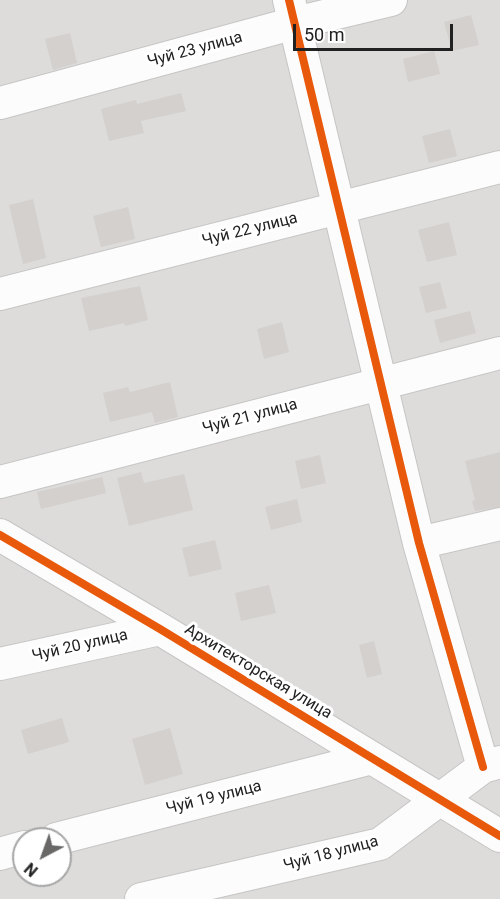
<!DOCTYPE html>
<meta charset="utf-8">
<style>
body{margin:0}
#map{position:relative;width:500px;height:899px;overflow:hidden;background:#eeecea;font-family:Roboto,sans-serif}
canvas{display:block}
.north{position:absolute;left:12px;top:827px;width:60px;height:60px;box-sizing:border-box;background:#fff;border:2px solid #a6a6a6;border-radius:50%;rotate:221deg;font-size:16px;font-weight:700;line-height:24px;text-align:center;color:#212121}
.north::after{content:'';display:block;margin:auto;width:21px;height:27px;background:#696867;clip-path:polygon(50% 0,100% 100%,50% 72%,0 100%)}
.scale{position:absolute;left:293px;top:24px;width:160px;height:27px;box-sizing:border-box;border:3px solid #212121;border-top:0;padding-left:8px;font-size:18px;line-height:21px;white-space:nowrap;color:#212121;-webkit-text-stroke:4px #fff;paint-order:stroke}
</style>
<div id="map">
<canvas width="500" height="899"></canvas>
<div class="north">N</div>
<div class="scale">50 m</div>
</div>
<script>
const ctx = document.querySelector('canvas').getContext('2d');
ctx.lineJoin = 'round';
function fill(path, color) { ctx.fillStyle = color; ctx.fill(path, 'evenodd'); }
function strokePath(path, color, width, dash) { ctx.strokeStyle = color; ctx.lineWidth = width; ctx.lineCap = dash ? 'butt' : 'round'; ctx.setLineDash(dash || []); ctx.stroke(path); }
function write(font, color, halo, rows, align = 'center') {
  ctx.font = font + ' Roboto,sans-serif'; ctx.lineWidth = 6; ctx.setLineDash([]); ctx.textBaseline = 'middle'; ctx.strokeStyle = halo; ctx.fillStyle = color; for (const [text, x, y, turn = 0] of rows) {
    ctx.save(); ctx.translate(x, y); ctx.rotate((+turn || 0) * Math.PI / 180); ctx.textAlign = isNaN(turn) ? turn : align; if (halo) ctx.strokeText(text, 0, 0); ctx.fillText(text, 0, 0); ctx.restore();
  }
}
const residential = new Path2D(`
 M 0,0 L 500,0 L 500,899 L 0,899 ZM 24,839 L 60,839 L 60,875 L 24,875 Z`);
const building = new Path2D(`
 M 471,15 L 479,45 L 452,51 L 444,22 Z
 M 70,33 L 77,63 L 53,70 L 45,39 Z
 M 434,51 L 440,74 L 408,82 L 403,59 Z
 M 181,93 L 186,111 L 141,121 L 144,133 L 109,141 L 101,109 L 136,100 L 137,104 Z
 M 450,129 L 457,156 L 429,163 L 422,136 Z
 M 33,199 L 46,258 L 23,264 L 9,205 Z
 M 128,207 L 135,239 L 101,247 L 93,216 Z
 M 449,222 L 457,255 L 427,262 L 418,230 Z
 M 440,282 L 447,308 L 426,313 L 419,287 Z
 M 140,286 L 148,320 L 125,326 L 124,323 L 89,331 L 81,298 Z
 M 470,311 L 476,333 L 440,343 L 434,320 Z
 M 282,322 L 289,352 L 264,359 L 257,329 Z
 M 170,382 L 178,417 L 155,423 L 152,412 L 110,422 L 103,393 L 128,387 L 130,392 Z
 M 500,452 L 500,507 L 475,511 L 472,501 L 475,500 L 465,461 Z
 M 320,455 L 326,483 L 301,489 L 295,461 Z
 M 141,472 L 144,483 L 184,474 L 193,510 L 129,526 L 117,478 Z
 M 102,477 L 106,493 L 41,509 L 37,492 Z
 M 297,499 L 302,522 L 271,530 L 265,507 Z
 M 215,540 L 222,569 L 189,577 L 182,548 Z
 M 269,585 L 276,613 L 241,621 L 235,593 Z
 M 374,641 L 382,674 L 367,678 L 359,645 Z
 M 62,718 L 69,742 L 28,754 L 21,730 Z
 M 170,728 L 183,774 L 145,785 L 132,739 Z`);
const minor = new Path2D(`
 M 289,0 L 419,543 L 483,767
 M 0,103 L 295,23 L 391,0
 M 0,294 L 500,167
 M 0,482 L 500,353
 M 0,535 L 160,629 L 500,836
 M 419,543 L 500,524
 M 0,664 L 160,629
 M 56,839 L 372,758
 M 0,854 L 24,847
 M 141,899 L 380,844 L 483,767 L 500,762`);
const cycleway = new Path2D(`
 M 289,0 L 419,543 L 483,767
 M 0,535 L 160,629 L 500,836`);
const streetNames = [
 ["Чуй 23 улица",195,50,-15],
 ["Чуй 22 улица",250,230,-14],
 ["Чуй 21 улица",250,417,-15],
 ["Чуй 20 улица",80,646,-13],
 ["Архитекторская улица",258,672,31],
 ["Чуй 19 улица",214,798,-14],
 ["Чуй 18 улица",331,854,-15]
];
fill(residential, '#dddcdb');
fill(building, '#d3d0ce');
strokePath(minor, '#c6c5c4', 34);
strokePath(minor, '#fcfcfc', 32);
strokePath(cycleway, '#e8590c', 8);
write('16px', '#212121', '#fff', streetNames);
</script>
